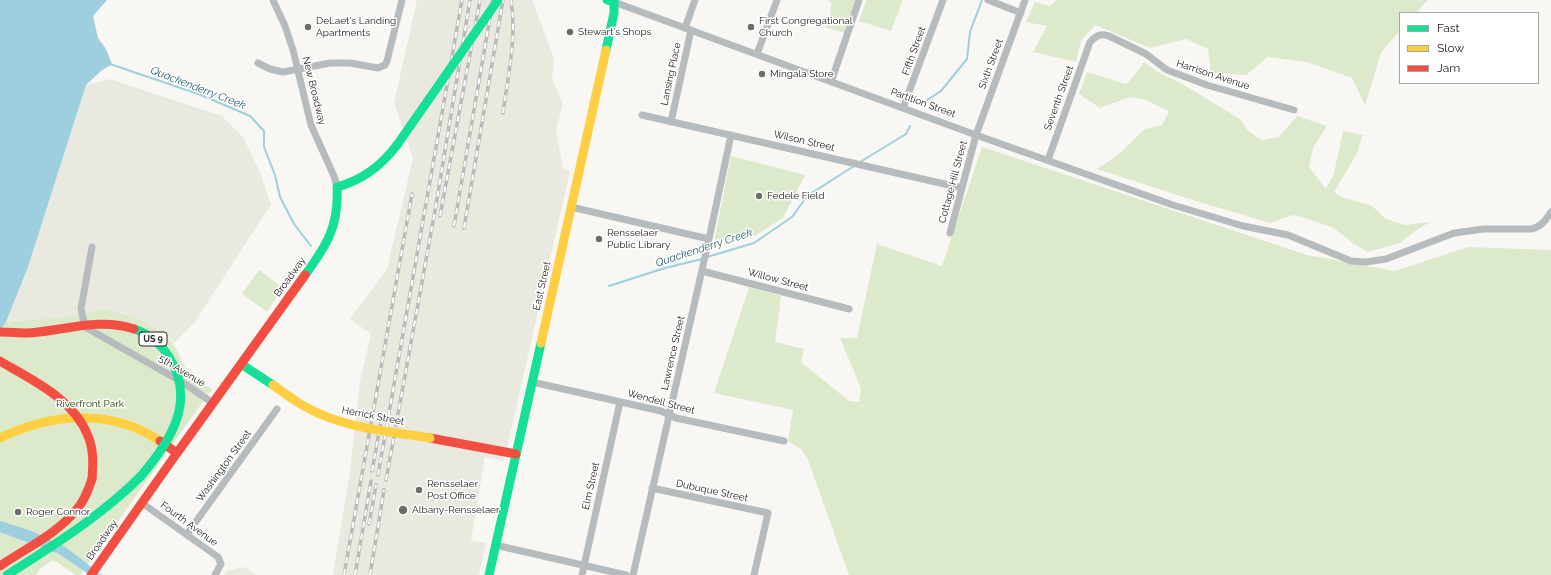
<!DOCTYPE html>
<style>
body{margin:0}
#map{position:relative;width:1551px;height:575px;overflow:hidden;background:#f8f7f3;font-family:Raleway,sans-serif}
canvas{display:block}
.legend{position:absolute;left:1399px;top:12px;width:140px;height:72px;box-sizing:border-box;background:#fff;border:1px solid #a7a7a6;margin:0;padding:5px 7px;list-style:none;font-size:12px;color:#232321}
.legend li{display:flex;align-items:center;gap:8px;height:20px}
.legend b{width:20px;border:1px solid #a7a7a6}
</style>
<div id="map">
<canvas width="1551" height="575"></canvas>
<ul class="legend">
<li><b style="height:5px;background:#16e098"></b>Fast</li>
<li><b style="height:5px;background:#ffcf43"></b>Slow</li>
<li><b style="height:5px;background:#f24e42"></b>Jam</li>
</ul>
</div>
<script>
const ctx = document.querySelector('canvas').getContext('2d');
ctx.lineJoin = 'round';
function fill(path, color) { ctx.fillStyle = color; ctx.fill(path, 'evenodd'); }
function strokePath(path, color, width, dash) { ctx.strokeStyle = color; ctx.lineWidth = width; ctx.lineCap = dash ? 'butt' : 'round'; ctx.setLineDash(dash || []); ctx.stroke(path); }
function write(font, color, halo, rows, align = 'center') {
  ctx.font = font + ' Raleway,sans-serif'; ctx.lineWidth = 3; ctx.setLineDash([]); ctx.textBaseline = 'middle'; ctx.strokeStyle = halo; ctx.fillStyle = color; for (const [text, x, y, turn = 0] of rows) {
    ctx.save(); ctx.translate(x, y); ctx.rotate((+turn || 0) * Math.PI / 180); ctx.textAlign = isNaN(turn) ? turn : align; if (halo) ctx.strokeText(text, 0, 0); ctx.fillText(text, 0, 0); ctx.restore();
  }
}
const built = new Path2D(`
 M 417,0 L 532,0 L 554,58 L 552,78 L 563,104 L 556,130 L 563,168 L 570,171 L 504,461 L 485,457 L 471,540 L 486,543 L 479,575 L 333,575 L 350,470 L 360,381 L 371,334 L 350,319 L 387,269 L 413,158 L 394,103 Z
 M 110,79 L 222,116 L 243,137 L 259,170 L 271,204 L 195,322 L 173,344 L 171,340 L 157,329 L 124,313 L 106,309 L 62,317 L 6,322 L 28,267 L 86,85 Z
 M 244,567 L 256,575 L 224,575 L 227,571 Z`);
const green = new Path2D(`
 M 827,0 L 855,0 L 844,33 L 825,27 L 831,11 L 831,3 Z
 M 867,0 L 903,0 L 891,31 L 859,21 Z
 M 1057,0 L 1428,0 L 1416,13 L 1400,13 L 1400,31 L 1381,52 L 1365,106 L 1352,78 L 1307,62 L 1268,57 L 1246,75 L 1211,73 L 1208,49 L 1186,39 L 1150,48 L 1095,25 L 1081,41 L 1076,62 L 1033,52 L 1047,26 L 1026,22 L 1035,2 L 1050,6 Z
 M 1144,62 L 1156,71 L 1182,84 L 1240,119 L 1248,131 L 1262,140 L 1279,137 L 1297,116 L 1327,126 L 1313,148 L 1309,167 L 1326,189 L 1334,173 L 1343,131 L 1363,135 L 1356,155 L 1334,192 L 1342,197 L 1372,206 L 1386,219 L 1405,225 L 1430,222 L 1415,231 L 1400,243 L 1368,252 L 1353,243 L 1332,227 L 1302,217 L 1293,215 L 1270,223 L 1196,201 L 1097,169 L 1119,154 L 1145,129 L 1162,125 L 1169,111 L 1146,100 L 1130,97 L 1100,108 L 1079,94 L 1087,72 L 1126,84 L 1133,77 Z
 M 982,147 L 1307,255 L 1395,271 L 1468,247 L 1551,250 L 1551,575 L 849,575 L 808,460 L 801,449 L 788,441 L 793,410 L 714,393 L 749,287 L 781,296 L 775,342 L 804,349 L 801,362 L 849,401 L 859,402 L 861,388 L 840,338 L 857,338 L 877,244 L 942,266 Z
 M 731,156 L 805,175 L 783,218 L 753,237 L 714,242 Z
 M 259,270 L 283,288 L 267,312 L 242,294 Z
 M 106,309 C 128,314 154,323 170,340 C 178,349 181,362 188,372 C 192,378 207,385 213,390 L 209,393 L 80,575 L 76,575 L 53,560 L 40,569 L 36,575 L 0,575 L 0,319 L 6,322 L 62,317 Z`);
const water = new Path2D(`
 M 0,0 L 107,0 L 93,16 L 98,38 L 106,49 L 112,64 L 101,71 L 86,85 L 28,267 L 6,322 L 0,330 Z
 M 0,521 L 29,530 L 64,546 L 102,575 L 90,575 L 59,554 L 0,532 Z`);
const stream = new Path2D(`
 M 110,64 L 201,95 L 250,116 L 264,131 L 264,147 L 275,175 L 280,197 L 294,224 L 311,246
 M 927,100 L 941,91 L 967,59 L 970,32 L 982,0
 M 860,162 L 906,134 L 910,126
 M 707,257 L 754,243 L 792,217 L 807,196 L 854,166
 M 609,286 L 665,268 L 702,259`);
const street = new Path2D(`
 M 273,0 L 285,26 L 293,50 L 311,125 L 334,176 L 337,187
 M 615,0 L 614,2 L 625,6 L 976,135 L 1173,205 L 1243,226 L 1288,235 L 1351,261 L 1366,262 L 1386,259 L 1454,233 L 1484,229 L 1531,229 C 1541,227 1545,221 1551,212
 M 988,0 L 1021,13
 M 685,28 L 695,0
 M 757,54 L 777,0
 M 258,63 L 270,69 L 283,72 L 330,63 L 350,63 L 378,68 L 385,65 L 387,61 L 402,0
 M 831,82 L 859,0
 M 903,108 L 943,0
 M 642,115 L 962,188
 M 671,122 L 691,30
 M 1048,160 L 1090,42 C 1096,36 1100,33 1109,36 L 1146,54 L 1167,70 L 1207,85 L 1294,110
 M 571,207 L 709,239
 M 950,233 L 976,135 L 1025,0
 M 92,247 L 81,309 L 85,327 L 182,382 L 213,403
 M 702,271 L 849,309
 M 532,382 L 661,411 L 676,418 L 784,441
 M 652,488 L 768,513 L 754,575
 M 142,503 L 218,557 L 221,564 L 215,575
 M 187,534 L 277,409
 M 495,545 L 626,575
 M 582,575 L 620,402
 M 633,575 L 709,239 L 731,135`);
const fast = new Path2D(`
 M 606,50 L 614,13 L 614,2 L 607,0
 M 305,275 C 327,245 339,226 337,187 C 363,180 381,166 397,145
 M 241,364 L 273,385
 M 7,575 C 54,545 101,516 141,476
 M 489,575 L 541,343`);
const slow = new Path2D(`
 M 541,343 L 606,50
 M 0,438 C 51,413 111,408 160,441`);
const jam = new Path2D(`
 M 430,438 L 516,454
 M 177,453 L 305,275
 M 0,566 C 26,548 57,534 77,509 C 85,500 88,490 92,479
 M 91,575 L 177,453 L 160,441`);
const rail = new Path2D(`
 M 503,113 C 508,76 517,37 511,0
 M 440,216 L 480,0
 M 454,226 L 493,0
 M 464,228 L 503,0
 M 372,471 L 382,416
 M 378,475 L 462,0
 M 386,480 L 436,205 L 470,0
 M 369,524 L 376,485
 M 344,575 L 412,194
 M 355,575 L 371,481
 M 370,575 L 384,490`);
const fastBridge = new Path2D(`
 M 397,145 L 498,0
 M 134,329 C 148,333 161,344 169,357 C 197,401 170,442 141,476`);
const slowBridge = new Path2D(`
 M 273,385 C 288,396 303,407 320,414 C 354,429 393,432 430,438`);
const jamBridge = new Path2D(`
 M 0,332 C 9,332 19,333 28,333 C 63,331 99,317 134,329
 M 0,361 C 32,380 74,399 88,436 C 94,450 93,465 92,479`);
const markers = [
 [308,27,4,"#6e6d6a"],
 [751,27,4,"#6e6d6a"],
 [570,32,4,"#6e6d6a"],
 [762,74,4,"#6e6d6a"],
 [759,196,4,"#6e6d6a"],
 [599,239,4,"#6e6d6a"],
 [419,490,4,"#6e6d6a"],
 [403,510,5,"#6e6d6a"],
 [18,512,4,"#6e6d6a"]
];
const shields = [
 [153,339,28]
];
const shieldNames = [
 ["US 9",153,339]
];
const poiNames = [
 ["DeLaet's Landing",316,21],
 ["Apartments",316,33],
 ["First Congregational",759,21],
 ["Church",759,33],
 ["Stewart's Shops",578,32],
 ["Mingala Store",770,74],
 ["Fedele Field",767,196],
 ["Rensselaer",607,233],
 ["Public Library",607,245],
 ["Rensselaer",427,484],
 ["Post Office",427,496],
 ["Albany-Rensselaer",412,510],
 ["Roger Connor",26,512]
];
const streetNames = [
 ["Fifth Street",914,51,-70],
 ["Sixth Street",991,64,-70],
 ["Lansing Place",671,74,-78],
 ["Harrison Avenue",1213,75,18],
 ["New Broadway",314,91,76],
 ["Seventh Street",1059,98,-70],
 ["Partition Street",923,103,20],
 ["Wilson Street",804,141,13],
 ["Cottage Hill Street",953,182,-75],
 ["Broadway",290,277,-54],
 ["Willow Street",778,280,15],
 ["East Street",542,286,-77],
 ["Lawrence Street",673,353,-77],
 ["5th Avenue",182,371,31],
 ["Wendell Street",661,402,15],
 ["Herrick Street",373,416,11],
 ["Washington Street",224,466,-54],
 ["Elm Street",591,486,-77],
 ["Dubuque Street",712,491,12],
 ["Fourth Avenue",189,524,36],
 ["Broadway",102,540,-55]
];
const parkNames = [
 ["Riverfront Park",90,404]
];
const waterNames = [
 ["Quackenderry Creek",198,88,21],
 ["Quackenderry Creek",704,248,-18]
];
fill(built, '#eae9e0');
fill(green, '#dceacb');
fill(water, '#9dcfdf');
strokePath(stream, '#9dcfdf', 2);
strokePath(street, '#b6bbbe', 7);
strokePath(fast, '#16e098', 9);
strokePath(slow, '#ffcf43', 9);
strokePath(jam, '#f24e42', 9);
strokePath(rail, '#b8bbba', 3.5);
strokePath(rail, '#fff', 2, [6]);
strokePath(fastBridge, '#16e098', 9);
strokePath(slowBridge, '#ffcf43', 9);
strokePath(jamBridge, '#f24e42', 9);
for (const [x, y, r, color] of markers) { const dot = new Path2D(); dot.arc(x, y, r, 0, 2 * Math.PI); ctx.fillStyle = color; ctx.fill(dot); strokePath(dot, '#fff', 1.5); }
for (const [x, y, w] of shields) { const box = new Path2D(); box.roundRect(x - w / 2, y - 7, w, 14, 3); ctx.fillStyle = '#fff'; ctx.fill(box); strokePath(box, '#232321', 1); }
write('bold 9px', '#232321', null, shieldNames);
write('10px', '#232321', '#fff', poiNames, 'left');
write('10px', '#232321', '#fff', streetNames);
write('10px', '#273d00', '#fff', parkNames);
write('italic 11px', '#276073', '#fff', waterNames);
</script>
